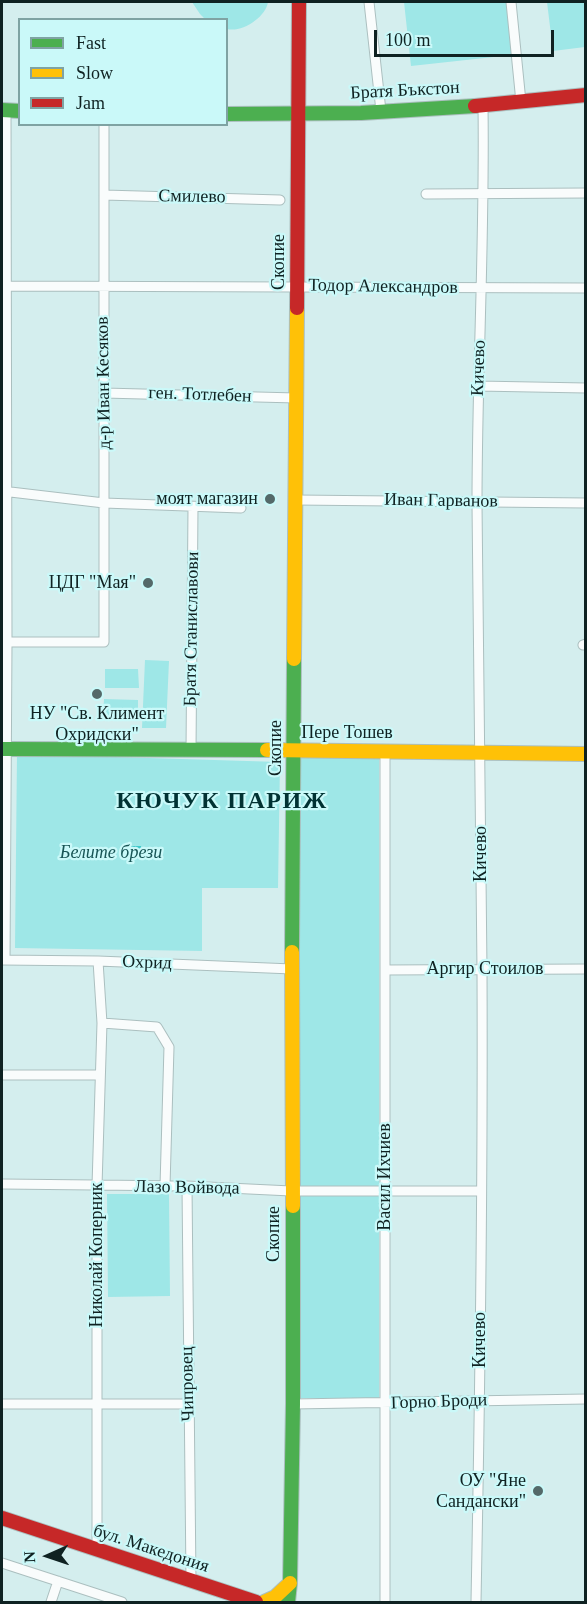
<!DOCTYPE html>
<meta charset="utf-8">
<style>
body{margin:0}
#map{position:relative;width:587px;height:1604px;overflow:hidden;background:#d4eeee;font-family:Georgia,serif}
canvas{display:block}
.frame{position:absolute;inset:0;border:3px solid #0f2222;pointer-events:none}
.legend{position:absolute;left:18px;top:18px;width:210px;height:108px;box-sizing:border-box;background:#caf9f9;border:2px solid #7fa3a3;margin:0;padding:8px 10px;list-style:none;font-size:18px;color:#0f2222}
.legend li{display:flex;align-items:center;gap:12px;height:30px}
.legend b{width:30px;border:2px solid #7fa3a3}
.north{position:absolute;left:18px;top:1526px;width:60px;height:60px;-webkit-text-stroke:4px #caf9f9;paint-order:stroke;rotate:267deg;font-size:16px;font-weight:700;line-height:24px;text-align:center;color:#0f2222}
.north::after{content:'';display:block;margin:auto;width:21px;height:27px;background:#0f2222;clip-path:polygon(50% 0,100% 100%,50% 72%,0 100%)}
.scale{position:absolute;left:374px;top:30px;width:180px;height:27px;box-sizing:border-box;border:3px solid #0f2222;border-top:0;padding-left:8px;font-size:18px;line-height:21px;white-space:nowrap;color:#0f2222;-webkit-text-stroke:4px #caf9f9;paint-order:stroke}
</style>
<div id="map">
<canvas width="587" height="1604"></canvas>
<div class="frame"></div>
<ul class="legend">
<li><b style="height:8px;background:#4caf50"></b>Fast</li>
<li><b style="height:8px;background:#ffc107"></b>Slow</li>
<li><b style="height:8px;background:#c62828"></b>Jam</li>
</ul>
<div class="north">N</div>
<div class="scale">100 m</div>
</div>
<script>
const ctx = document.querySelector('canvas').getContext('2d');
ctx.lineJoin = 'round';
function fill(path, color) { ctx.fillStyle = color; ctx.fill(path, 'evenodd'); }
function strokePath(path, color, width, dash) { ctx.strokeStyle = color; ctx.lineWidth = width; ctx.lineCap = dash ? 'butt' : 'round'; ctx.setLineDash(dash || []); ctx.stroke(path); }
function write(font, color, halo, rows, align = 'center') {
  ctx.font = font + ' Georgia,serif'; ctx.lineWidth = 4.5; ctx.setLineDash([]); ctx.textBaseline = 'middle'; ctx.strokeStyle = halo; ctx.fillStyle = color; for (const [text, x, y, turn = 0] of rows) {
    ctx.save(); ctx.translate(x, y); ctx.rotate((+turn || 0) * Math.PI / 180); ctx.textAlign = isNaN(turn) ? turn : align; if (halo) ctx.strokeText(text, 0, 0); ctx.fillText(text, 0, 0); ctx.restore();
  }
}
const green = new Path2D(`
 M 192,2 L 268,2 C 266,17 242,33 227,29 L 226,20 L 205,19 L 200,14 Z
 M 404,2 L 506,2 L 512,55 L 411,66 Z
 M 547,2 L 585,2 L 585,47 L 553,51 Z
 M 145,660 L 169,661 L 166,728 L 142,728 Z
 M 105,669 L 138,669 L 139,688 L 105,688 Z
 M 104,699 L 138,700 L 138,720 L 103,719 Z
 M 17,754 L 280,762 L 278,888 L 202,888 L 202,951 L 15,948 Z
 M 379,755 L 379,1398 L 298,1398 L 299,756 Z
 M 107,1194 L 169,1194 L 170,1296 L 108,1297 Z`);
const water = new Path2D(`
 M 127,846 L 141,846 L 141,857 L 127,857 Z`);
const street = new Path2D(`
 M 369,2 L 381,111
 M 511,2 L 521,102
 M 426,194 L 586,193
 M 104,195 L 280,200
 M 2,286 L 586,288
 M 478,386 L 586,388
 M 104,393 L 296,398
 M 2,491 L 104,503 L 241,508
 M 296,500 L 586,503
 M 3,642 L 104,642 L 104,124
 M 583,645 L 586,644
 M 191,751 L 193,507
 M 385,751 L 385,1602
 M 2,960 L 98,961 L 292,969
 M 5,960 L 7,643 L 6,111
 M 385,970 L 586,969
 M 102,1023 L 157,1027 L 169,1047 L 165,1186
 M 2,1075 L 100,1075
 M 2,1184 L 187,1186 L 291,1191 L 480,1191
 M 187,1186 L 191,1581
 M 2,1404 L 188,1404
 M 293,1404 L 586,1399
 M 97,1550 L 97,1186 L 102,1023 L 98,961
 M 2,1563 L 122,1602
 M 51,1602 L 58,1581
 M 476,1602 C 480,1392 483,1181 482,970 C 481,815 478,659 477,504 C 477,371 485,238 483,105`);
const fast = new Path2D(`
 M 2,110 L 20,111
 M 226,114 L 361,113 L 475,106
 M 2,749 L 267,750
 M 292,952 L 294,659
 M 288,1602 L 290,1583 L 293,1404 L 293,1206`);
const slow = new Path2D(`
 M 294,659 L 297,308
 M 267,750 L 586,754
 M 292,952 L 293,1206
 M 264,1602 L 275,1597 L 290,1583`);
const jam = new Path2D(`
 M 475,106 L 586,95
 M 297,308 L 299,2
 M 2,1518 L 256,1602`);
const markers = [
 [270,499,6,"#546969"],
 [148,583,6,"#546969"],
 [97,694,6,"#546969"],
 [538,1491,6,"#546969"]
];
const streetNames = [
 ["Братя Бъкстон",405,91,-3],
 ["Смилево",192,197,1],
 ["Скопие",279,262,-90],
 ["Тодор Александров",383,287,1],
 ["Кичево",479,368,-88],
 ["д-р Иван Кесяков",104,383,-91],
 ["ген. Тотлебен",200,395,2],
 ["Иван Гарванов",441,501,1],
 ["Братя Станиславови",192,629,-89],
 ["Пере Тошев",347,733],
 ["Скопие",276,748,-90],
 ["Кичево",481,854,-90],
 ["Охрид",147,963,2],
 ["Аргир Стоилов",485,969],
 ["Васил Ихчиев",385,1177,-90],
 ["Лазо Войвода",187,1188,1],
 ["Скопие",274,1234,-90],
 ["Николай Коперник",97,1255,-90],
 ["Кичево",480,1340,-90],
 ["Чипровец",188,1384,-91],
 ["Горно Броди",439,1402,-2],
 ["бул. Македония",151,1549,18]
];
const poiNames = [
 ["моят магазин",258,499],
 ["ЦДГ \"Мая\"",136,583],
 ["НУ \"Св. Климент",97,714,"center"],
 ["Охридски\"",97,735,"center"],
 ["ОУ \"Яне",526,1481],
 ["Сандански\"",526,1502]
];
const parkNames = [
 ["Белите брези",111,853]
];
const districtNames = [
 ["КЮЧУК ПАРИЖ",222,802]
];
fill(green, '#9ee7e7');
fill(water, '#40c8ca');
strokePath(street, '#abbfbf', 11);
strokePath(fast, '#abbfbf', 16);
strokePath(slow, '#abbfbf', 16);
strokePath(jam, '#abbfbf', 16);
strokePath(street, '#f9fcfc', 9);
strokePath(fast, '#4caf50', 14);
strokePath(slow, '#ffc107', 14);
strokePath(jam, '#c62828', 14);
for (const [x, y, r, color] of markers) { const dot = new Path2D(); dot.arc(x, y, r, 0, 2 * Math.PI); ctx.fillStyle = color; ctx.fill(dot); strokePath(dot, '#caf9f9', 2); }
write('18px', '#0f2222', '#caf9f9', streetNames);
write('18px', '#0f2222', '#caf9f9', poiNames, 'right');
write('italic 18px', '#185556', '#caf9f9', parkNames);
ctx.letterSpacing = '1.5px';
write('bold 24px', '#013233', '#caf9f9', districtNames);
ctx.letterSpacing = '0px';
</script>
